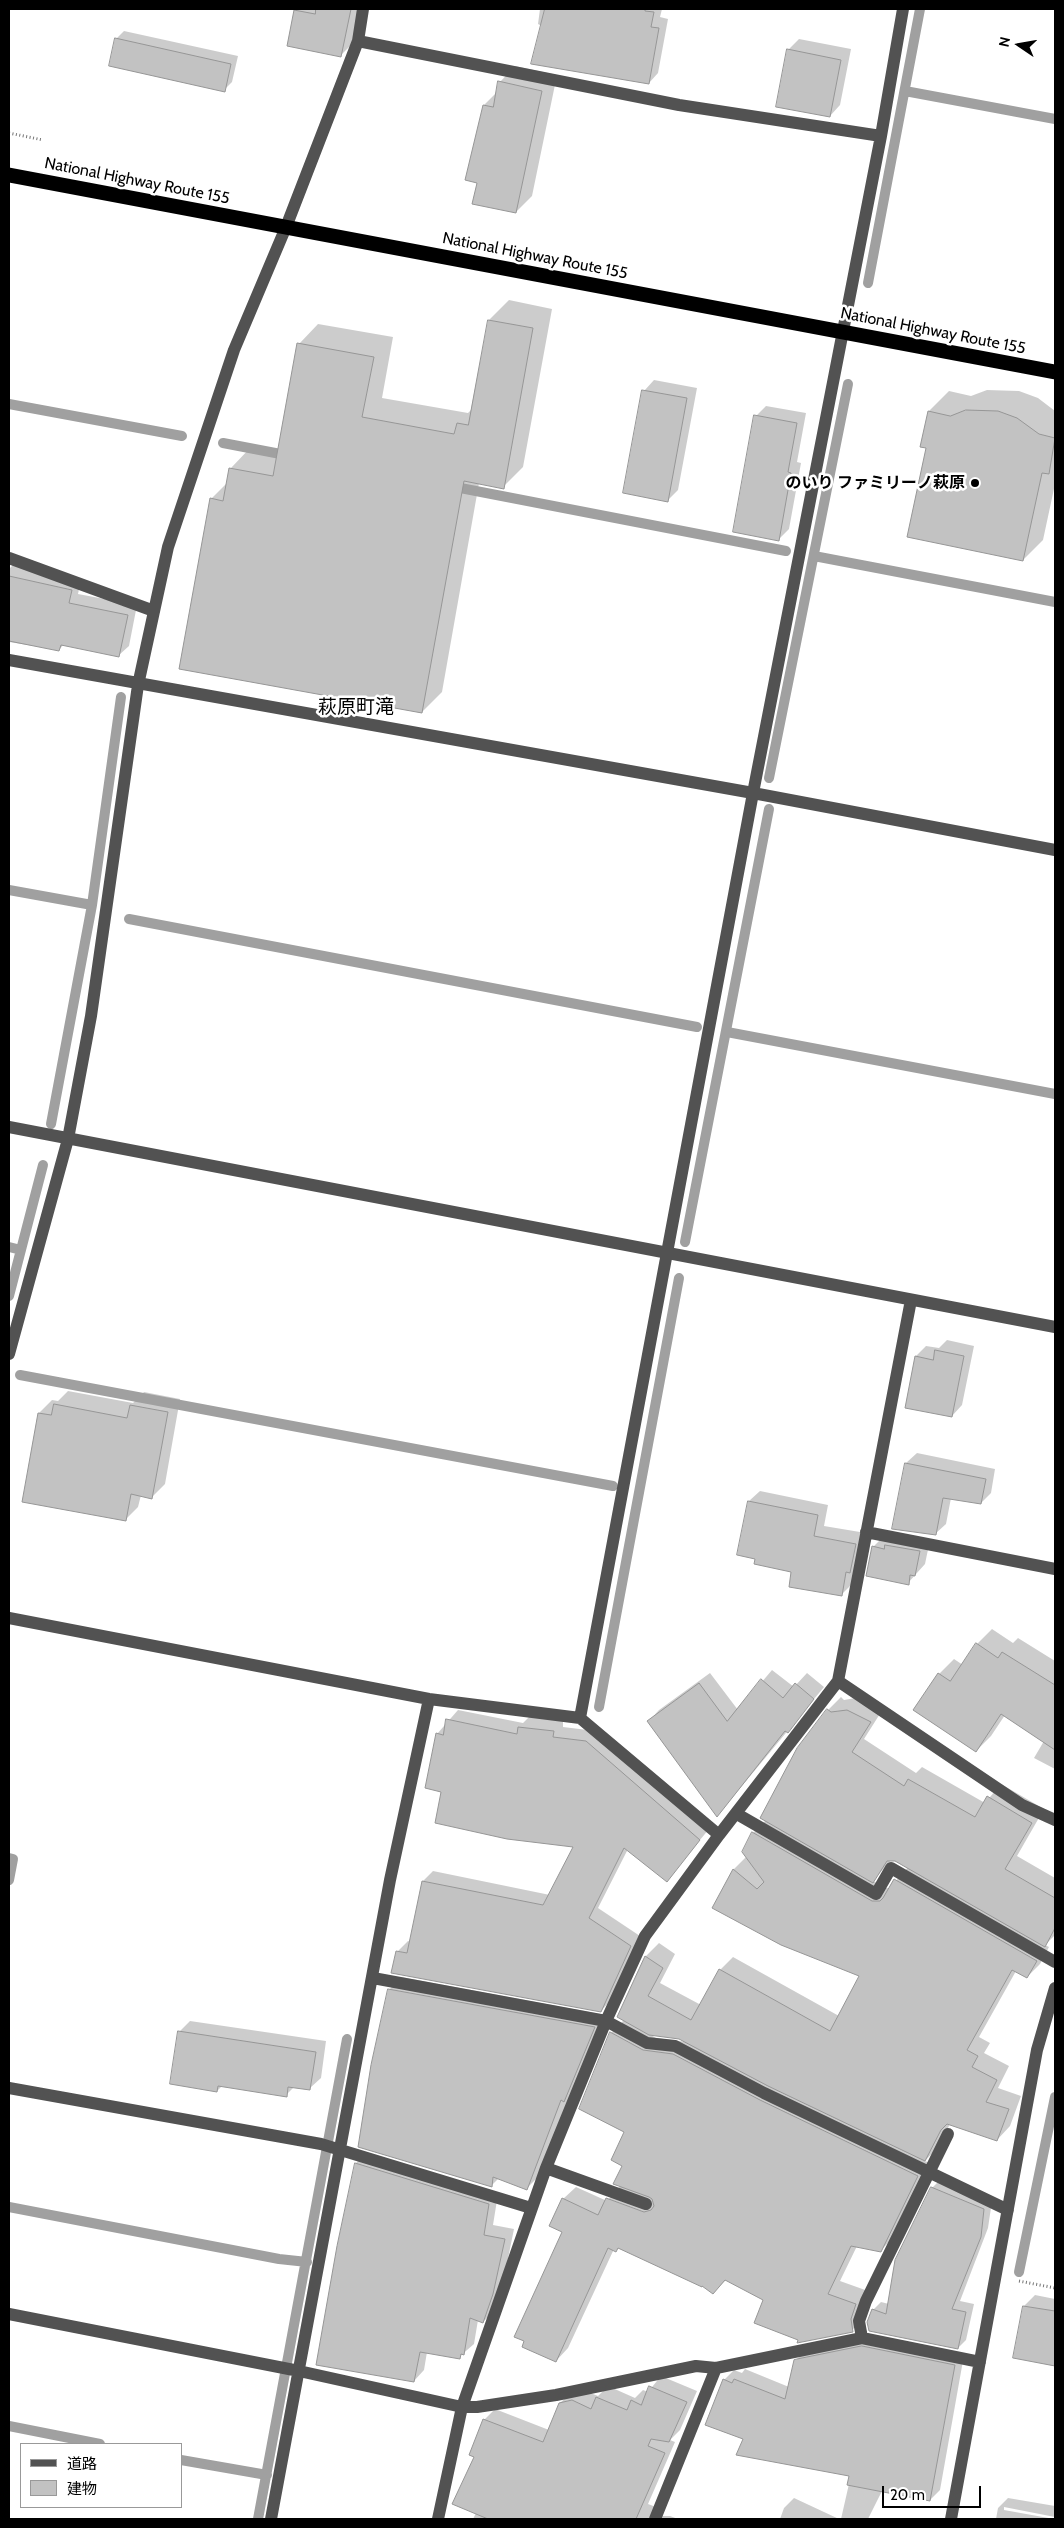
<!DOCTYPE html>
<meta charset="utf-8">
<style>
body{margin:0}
#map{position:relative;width:1064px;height:2528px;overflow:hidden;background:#fff;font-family:Cabin,"Noto Sans JP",sans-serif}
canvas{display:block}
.frame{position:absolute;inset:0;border:10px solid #000;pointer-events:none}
.legend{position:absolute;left:20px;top:2443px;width:162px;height:65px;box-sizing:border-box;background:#fff;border:1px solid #999;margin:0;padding:6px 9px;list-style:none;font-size:15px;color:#000}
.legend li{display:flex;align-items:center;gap:10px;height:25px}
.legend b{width:25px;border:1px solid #999}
.north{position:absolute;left:994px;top:20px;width:50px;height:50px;-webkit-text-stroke:4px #fff;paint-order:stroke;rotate:282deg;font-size:14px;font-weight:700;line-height:20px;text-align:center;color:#000}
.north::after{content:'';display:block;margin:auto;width:18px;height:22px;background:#000;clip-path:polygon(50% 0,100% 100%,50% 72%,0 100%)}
.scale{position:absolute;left:882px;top:2486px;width:99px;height:22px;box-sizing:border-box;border:2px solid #000;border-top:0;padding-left:6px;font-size:15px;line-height:18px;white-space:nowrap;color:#000;-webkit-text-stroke:4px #fff;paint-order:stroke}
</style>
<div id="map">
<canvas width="1064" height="2528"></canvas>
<div class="frame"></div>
<ul class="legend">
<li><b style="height:6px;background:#525252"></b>道路</li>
<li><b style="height:14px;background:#c2c2c2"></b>建物</li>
</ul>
<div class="north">N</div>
<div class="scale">20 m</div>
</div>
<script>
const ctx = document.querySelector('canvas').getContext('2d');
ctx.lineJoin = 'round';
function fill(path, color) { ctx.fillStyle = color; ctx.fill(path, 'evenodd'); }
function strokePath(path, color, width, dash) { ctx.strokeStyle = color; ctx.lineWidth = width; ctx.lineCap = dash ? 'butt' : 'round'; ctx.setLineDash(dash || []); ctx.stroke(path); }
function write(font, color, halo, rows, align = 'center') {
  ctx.font = font + ' Cabin,"Noto Sans JP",sans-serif'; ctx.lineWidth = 5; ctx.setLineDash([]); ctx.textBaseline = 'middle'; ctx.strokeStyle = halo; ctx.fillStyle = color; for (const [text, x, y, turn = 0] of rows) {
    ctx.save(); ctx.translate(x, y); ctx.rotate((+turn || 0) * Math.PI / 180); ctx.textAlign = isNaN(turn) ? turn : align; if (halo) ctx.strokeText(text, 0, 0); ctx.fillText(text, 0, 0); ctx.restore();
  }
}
const shadow = new Path2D(`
 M 296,9 L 360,9 L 353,43 L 340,56 L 288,45 Z
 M 540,9 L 662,9 L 660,17 L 668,19 L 658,73 L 649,83 L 538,24 Z
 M 124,31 L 238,56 L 232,82 L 224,90 L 116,39 Z
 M 799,39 L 851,49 L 840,105 L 830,116 L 788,50 Z
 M 515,66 L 557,75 L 532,196 L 516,212 L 478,182 L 484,105 L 497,92 L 500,82 Z
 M 509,300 L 552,309 L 523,467 L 503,487 L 479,483 L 442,692 L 422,712 L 211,499 L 228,482 L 231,468 L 250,448 L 278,454 L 299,344 L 318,324 L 393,337 L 382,398 L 468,413 L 472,409 L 489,320 Z
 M 654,380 L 697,388 L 678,490 L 667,501 L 644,391 Z
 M 987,390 L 1019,391 L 1038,398 L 1055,411 L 1055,484 L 1043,540 L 1023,560 L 927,447 L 929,411 L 949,391 L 971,396 Z
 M 766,406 L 806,413 L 797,462 L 801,463 L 789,529 L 779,539 L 756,416 Z
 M 13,565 L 81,580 L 78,594 L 137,605 L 129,646 L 119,655 L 64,644 L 59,650 L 9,642 L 9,569 Z
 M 947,1340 L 974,1346 L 962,1405 L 952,1416 L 916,1356 L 926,1346 L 939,1348 Z
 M 68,1391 L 133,1403 L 144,1392 L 180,1399 L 165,1484 L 152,1497 L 141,1495 L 138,1507 L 125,1520 L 39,1413 L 52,1400 L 58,1401 Z
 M 917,1453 L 995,1469 L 991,1493 L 981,1503 L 951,1498 L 946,1524 L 935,1534 L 894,1528 L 906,1463 Z
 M 760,1491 L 828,1505 L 824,1526 L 866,1533 L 852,1584 L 841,1595 L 793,1571 L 757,1558 L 738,1554 L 749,1501 Z
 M 884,1536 L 930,1540 L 925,1564 L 908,1583 L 873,1547 Z
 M 992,1629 L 1013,1643 L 1018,1638 L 1055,1661 L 1055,1769 L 1034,1758 L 1044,1741 L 1005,1715 L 991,1736 L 976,1751 L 939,1674 L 954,1659 L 963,1665 L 977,1644 Z
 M 772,1670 L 794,1687 L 807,1673 L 824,1687 L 717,1816 L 649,1721 L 659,1710 L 710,1673 L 738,1710 Z
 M 841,1697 L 844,1700 L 861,1697 L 883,1709 L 864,1739 L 916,1773 L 922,1767 L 985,1803 L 1001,1784 L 1044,1809 L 1017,1856 L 1055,1878 L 1055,1935 L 1045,1945 L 1049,1947 L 1040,1964 L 1027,1977 L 1016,1971 L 979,2037 L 990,2043 L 984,2053 L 1009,2066 L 998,2088 L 1021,2096 L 1010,2126 L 997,2140 L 950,2124 L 938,2147 L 925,2161 L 930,2163 L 893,2238 L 880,2251 L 857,2246 L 840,2281 L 868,2291 L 865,2318 L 852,2330 L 799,2340 L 764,2299 L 726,2280 L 713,2292 L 703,2284 L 619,2247 L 616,2250 L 614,2249 L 568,2348 L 556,2361 L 526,2341 L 564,2231 L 563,2199 L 576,2187 L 607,2201 L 621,2185 L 626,2132 L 611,2033 L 624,2020 L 618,2017 L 646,1956 L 659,1943 L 675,1954 L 660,1983 L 701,2005 L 720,1970 L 733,1957 L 839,2016 L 861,1975 L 714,1908 L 734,1869 L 747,1856 L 753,1833 L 766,1820 L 828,1710 ZM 891,1860 L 895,1860 L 908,1867 L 890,1888 L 886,1888 L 873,1881 ZM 649,2034 L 679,2038 L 687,2042 L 656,2038 Z
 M 458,1710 L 523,1723 L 529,1717 L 563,1721 L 563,1727 L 596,1731 L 709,1829 L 667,1880 L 628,1849 L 598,1908 L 640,1936 L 611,2000 L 601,2011 L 398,1951 L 408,1941 L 411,1942 L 423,1881 L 433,1871 L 550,1895 L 575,1846 L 443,1791 L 437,1734 Z
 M 401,1977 L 606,2015 L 539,2176 L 527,2188 L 499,2178 L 491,2186 L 389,1990 Z
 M 190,2021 L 326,2041 L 321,2078 L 310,2088 L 295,2086 L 286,2095 L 223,2085 L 217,2091 L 179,2032 Z
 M 366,2153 L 498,2194 L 493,2225 L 514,2229 L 503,2283 L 493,2312 L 483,2322 L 478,2320 L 474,2344 L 459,2357 L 427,2352 L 424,2370 L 414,2381 L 356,2163 Z
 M 940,2180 L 992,2201 L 988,2228 L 960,2301 L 974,2304 L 966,2340 L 958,2348 L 873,2310 L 881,2302 L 889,2304 L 932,2188 Z
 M 1035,2295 L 1055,2299 L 1055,2365 L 1015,2357 L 1024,2306 Z
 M 873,2337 L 964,2355 L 940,2490 L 930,2500 L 882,2491 L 868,2519 L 841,2519 L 851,2475 L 745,2438 L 724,2380 L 734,2370 L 742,2373 L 745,2369 L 789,2387 L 795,2361 L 805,2351 Z
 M 661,2376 L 697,2391 L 680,2430 L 670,2440 L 675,2442 L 648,2504 L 656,2507 L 663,2516 L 670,2516 L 678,2519 L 473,2519 L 476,2513 L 476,2456 L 484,2420 L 495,2409 L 549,2430 L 560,2403 L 572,2392 L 583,2390 L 598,2396 L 608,2386 L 635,2398 L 643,2390 L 648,2392 Z
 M 794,2498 L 839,2519 L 780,2519 L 784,2508 Z
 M 1008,2498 L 1055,2506 L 1055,2517 L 1004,2507 L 1004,2510 L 1054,2519 L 996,2519 L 998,2508 Z`);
const stream = new Path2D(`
 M 905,91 L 1055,119
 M 868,283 L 920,9
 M 9,404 L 182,436
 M 223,443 L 291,456
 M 450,486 L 786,551
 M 814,556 L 1055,602
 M 769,778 L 848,384
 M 9,890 L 92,905
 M 129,919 L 697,1027
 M 727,1032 L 1055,1094
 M 51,1124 L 92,905 L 121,697
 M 685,1242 L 769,809
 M 9,1247 L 21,1250
 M 9,1296 L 43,1165
 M 20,1375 L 613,1486
 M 599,1707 L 679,1278
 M 9,1858 L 13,1859 L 9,1880
 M 9,2207 L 279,2259 L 307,2262
 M 1019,2272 L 1055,2097
 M 9,2426 L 100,2444
 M 181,2460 L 267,2475
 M 258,2519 L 347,2039`);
const building = new Path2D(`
 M 316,9 L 351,9 L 341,57 L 287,46 L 294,10 L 315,14 Z
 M 545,9 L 645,9 L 645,11 L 654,12 L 651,27 L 659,28 L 649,84 L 531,64 Z
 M 115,38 L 231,64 L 225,92 L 109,66 Z
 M 787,49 L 841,60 L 830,117 L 776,107 Z
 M 498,81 L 542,91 L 516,213 L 472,204 L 477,183 L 465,180 L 483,105 L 493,107 Z
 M 488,320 L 533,328 L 504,489 L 464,481 L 422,713 L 179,669 L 210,498 L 223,501 L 229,468 L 273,476 L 297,343 L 374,357 L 362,417 L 454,434 L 457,423 L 468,425 Z
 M 642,390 L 687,398 L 668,502 L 623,493 Z
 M 966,410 L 998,411 L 1017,418 L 1039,434 L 1055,438 L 1049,474 L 1042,473 L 1023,561 L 907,537 L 926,448 L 920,447 L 928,411 L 950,416 Z
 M 754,415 L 797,423 L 788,472 L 791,473 L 779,541 L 733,532 Z
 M 9,576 L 72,590 L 69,603 L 128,615 L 119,657 L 61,645 L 59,651 L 9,641 Z
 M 935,1350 L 964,1356 L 952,1417 L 905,1408 L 915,1356 L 933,1360 Z
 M 54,1404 L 127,1418 L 130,1405 L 168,1412 L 152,1499 L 131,1494 L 126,1521 L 22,1502 L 38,1413 L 51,1415 Z
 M 905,1463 L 986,1479 L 981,1504 L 943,1498 L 936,1535 L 892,1529 Z
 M 748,1501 L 818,1515 L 814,1536 L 856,1544 L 850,1573 L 846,1572 L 842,1596 L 789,1587 L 791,1572 L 754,1564 L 755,1559 L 737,1555 Z
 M 885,1545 L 920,1551 L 915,1576 L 910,1575 L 909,1585 L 866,1576 L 872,1546 L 884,1549 Z
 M 976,1643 L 998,1658 L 1002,1652 L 1055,1685 L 1055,1750 L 1001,1714 L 976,1752 L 913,1710 L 938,1673 L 950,1681 Z
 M 761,1679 L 783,1698 L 795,1683 L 814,1699 L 788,1733 L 785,1731 L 717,1817 L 647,1721 L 699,1683 L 727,1721 Z
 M 827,1709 L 831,1712 L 847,1710 L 871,1722 L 852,1752 L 904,1786 L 908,1779 L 975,1817 L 987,1796 L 1032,1823 L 1005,1869 L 1055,1898 L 1055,1928 L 1045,1947 L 895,1861 L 887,1861 L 873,1883 L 760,1818 L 797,1748 Z
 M 446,1719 L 517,1734 L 518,1727 L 554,1731 L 553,1737 L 586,1741 L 700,1840 L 667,1882 L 624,1848 L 589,1918 L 631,1946 L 601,2012 L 391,1973 L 396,1951 L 407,1953 L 422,1881 L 543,1905 L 573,1847 L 507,1839 L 435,1823 L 441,1792 L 425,1788 L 436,1733 L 443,1735 Z
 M 752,1832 L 872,1901 L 880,1901 L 883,1898 L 894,1879 L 1037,1961 L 1027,1978 L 1012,1970 L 967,2050 L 978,2056 L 972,2067 L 997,2080 L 986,2102 L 1009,2109 L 997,2141 L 947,2124 L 941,2130 L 925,2161 L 768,2086 L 679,2039 L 649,2035 L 617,2017 L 645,1956 L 663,1968 L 648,1996 L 691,2020 L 719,1969 L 830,2031 L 859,1976 L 781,1945 L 712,1908 L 733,1869 L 757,1889 L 764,1882 L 742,1852 Z
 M 388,1989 L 595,2027 L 564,2102 L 561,2100 L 527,2190 L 493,2177 L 492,2187 L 358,2147 L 371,2065 Z
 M 178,2031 L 316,2052 L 310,2090 L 288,2087 L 287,2097 L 218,2086 L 217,2092 L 170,2084 Z
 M 610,2032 L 643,2050 L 673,2054 L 760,2100 L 918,2176 L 881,2252 L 851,2246 L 828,2294 L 856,2304 L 851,2319 L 853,2332 L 797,2343 L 798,2340 L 754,2323 L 763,2300 L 725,2280 L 713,2294 L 702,2286 L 702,2287 L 618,2248 L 616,2252 L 608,2248 L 556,2362 L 522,2347 L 524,2341 L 514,2337 L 562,2232 L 549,2226 L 562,2198 L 598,2215 L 606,2198 L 644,2212 L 651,2210 L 654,2206 L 652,2199 L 649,2197 L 613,2184 L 622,2166 L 611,2160 L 624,2132 L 579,2109 Z
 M 355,2163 L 489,2204 L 484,2235 L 505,2239 L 493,2294 L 483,2323 L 470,2318 L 464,2355 L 461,2354 L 460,2359 L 420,2352 L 414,2382 L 316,2365 L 337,2246 Z
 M 931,2187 L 984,2209 L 981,2237 L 952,2309 L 966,2312 L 958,2349 L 869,2331 L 867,2322 L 872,2309 L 886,2314 L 895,2260 Z
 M 1023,2306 L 1055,2311 L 1055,2366 L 1013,2358 Z
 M 862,2346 L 955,2365 L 930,2501 L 847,2485 L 849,2476 L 736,2455 L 743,2439 L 705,2425 L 723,2379 L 732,2383 L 734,2379 L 785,2399 L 794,2360 Z
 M 649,2386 L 687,2402 L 669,2442 L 651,2439 L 648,2446 L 665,2453 L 636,2519 L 488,2519 L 452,2504 L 474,2457 L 469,2455 L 483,2419 L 543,2442 L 559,2403 L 572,2400 L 591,2409 L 596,2397 L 627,2410 L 631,2400 L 641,2405 Z`);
const path = new Path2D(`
 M 9,133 L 43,140
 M 1019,2281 L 1055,2288`);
const minor = new Path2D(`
 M 358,41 L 679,105 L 881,136
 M 9,558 L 154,611
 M 9,660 L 753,793 L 1055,850
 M 9,1127 L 1055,1327
 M 9,1354 L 68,1139 L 91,1016 L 138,685 L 168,547 L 234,350 L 286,227 L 358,41 L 363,9
 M 866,1532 L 1055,1569
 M 9,1618 L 429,1699 L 580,1718 L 719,1835
 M 838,1681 L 1022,1805 L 1055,1820
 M 580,1718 L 753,793 L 881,136 L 903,9
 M 737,1814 L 876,1894 L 891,1868 L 1055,1962
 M 373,1978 L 606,2021 L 647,2043 L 675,2046 L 764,2093 L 1008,2210
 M 9,2088 L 321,2144 L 531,2208
 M 546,2168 L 646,2204
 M 9,2314 L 299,2371 L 462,2407 L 546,2168 L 606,2021 L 645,1936 L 719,1835 L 838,1681 L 911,1300
 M 862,2338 L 859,2321 L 866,2301 L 948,2134
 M 271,2519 L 390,1880 L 429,1699
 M 438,2519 L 462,2407 L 477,2407 L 556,2395 L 696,2366 L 716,2368 L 862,2338 L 980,2362
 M 655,2519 L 716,2368
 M 951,2519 L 1037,2050 L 1055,1988`);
const highway = new Path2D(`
 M 9,175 L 1055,372`);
const markers = [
 [975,483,5,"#000"]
];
const streetNames = [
 ["National Highway Route 155",137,181,11],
 ["National Highway Route 155",535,256,11],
 ["National Highway Route 155",933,331,11]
];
const poiNames = [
 ["のいり ファミリーノ萩原",965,483]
];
const quarterNames = [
 ["萩原町滝",356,707]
];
fill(shadow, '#0003');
strokePath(stream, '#a0a0a0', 10);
fill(building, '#c2c2c2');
strokePath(building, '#969696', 1);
strokePath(path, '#747474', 3, [1, 2.5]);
strokePath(minor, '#525252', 12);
strokePath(highway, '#000', 15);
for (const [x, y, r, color] of markers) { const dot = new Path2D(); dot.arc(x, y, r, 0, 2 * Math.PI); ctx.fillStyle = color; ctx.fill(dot); strokePath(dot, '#fff', 2); }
write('16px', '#000', '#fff', streetNames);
write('bold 16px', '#000', '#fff', poiNames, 'right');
write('19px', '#000', '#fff', quarterNames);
</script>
